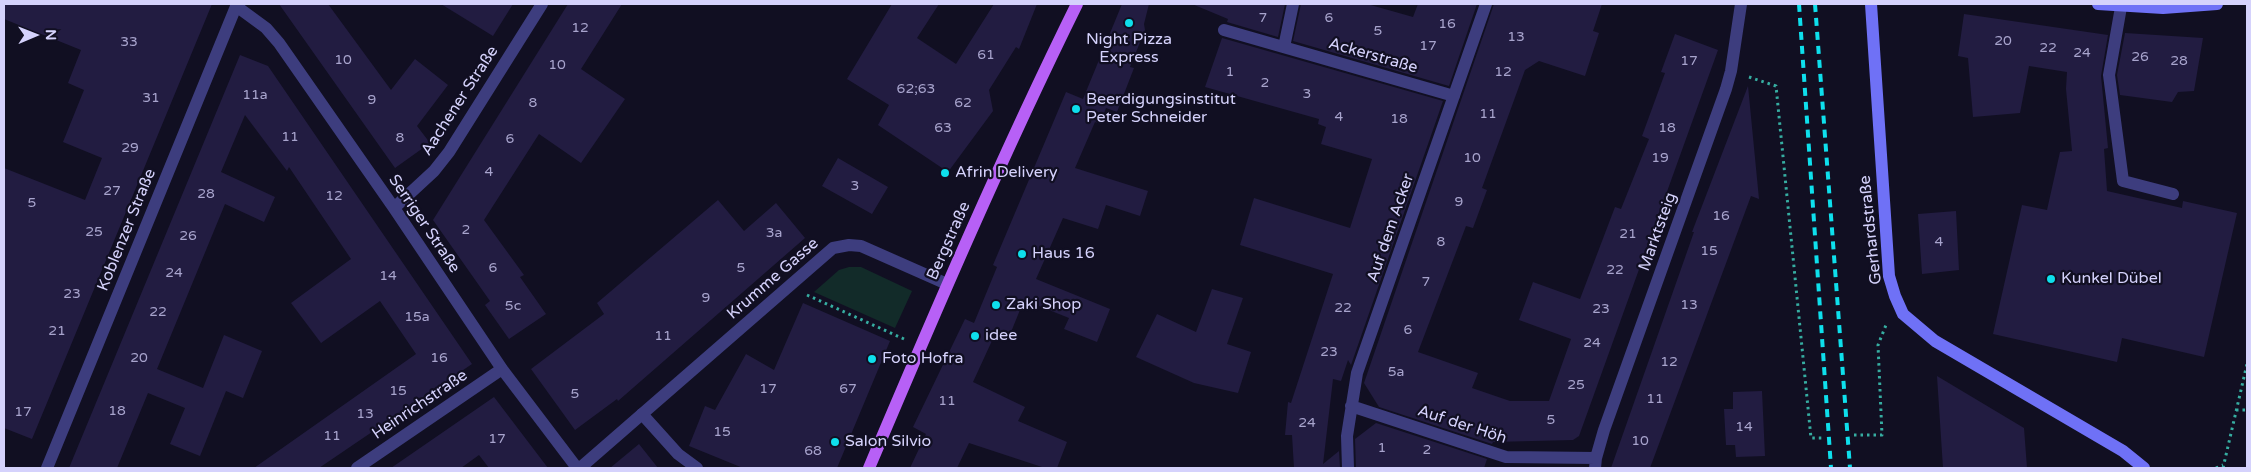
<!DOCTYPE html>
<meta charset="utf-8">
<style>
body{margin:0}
#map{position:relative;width:2251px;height:472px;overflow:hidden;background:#110f22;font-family:"Varela Round",sans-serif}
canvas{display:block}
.frame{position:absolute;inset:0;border:5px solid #d5d2fc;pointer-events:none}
.north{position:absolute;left:10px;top:10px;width:50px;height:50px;-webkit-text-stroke:4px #110f22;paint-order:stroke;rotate:89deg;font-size:14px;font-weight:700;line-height:20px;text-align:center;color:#d5d2fc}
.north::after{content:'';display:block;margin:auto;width:18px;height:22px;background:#d5d2fc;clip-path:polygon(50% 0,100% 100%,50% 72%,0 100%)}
</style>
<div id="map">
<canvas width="2251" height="472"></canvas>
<div class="frame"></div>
<div class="north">N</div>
</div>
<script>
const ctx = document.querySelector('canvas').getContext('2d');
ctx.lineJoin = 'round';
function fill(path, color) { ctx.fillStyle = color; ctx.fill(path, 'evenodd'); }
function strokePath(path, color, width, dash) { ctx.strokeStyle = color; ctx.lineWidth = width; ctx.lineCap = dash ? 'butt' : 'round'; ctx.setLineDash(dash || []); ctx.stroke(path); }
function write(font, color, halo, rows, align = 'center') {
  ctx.font = font + ' "Varela Round",sans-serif'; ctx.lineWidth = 4.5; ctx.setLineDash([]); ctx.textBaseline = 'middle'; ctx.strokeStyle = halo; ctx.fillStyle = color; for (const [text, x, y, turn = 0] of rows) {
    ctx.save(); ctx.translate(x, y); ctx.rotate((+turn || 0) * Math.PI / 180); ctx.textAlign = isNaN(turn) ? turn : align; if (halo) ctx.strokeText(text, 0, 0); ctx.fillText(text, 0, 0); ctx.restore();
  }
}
const green = new Path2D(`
 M 849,267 L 861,267 L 912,291 L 895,328 L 814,292 L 839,270 Z`);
const building = new Path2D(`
 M 4,4 L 212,4 L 32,439 L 4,428 L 4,168 L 85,200 L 102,158 L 63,142 L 84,90 L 68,83 L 81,50 L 4,19 Z
 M 279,4 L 328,4 L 391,90 L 415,59 L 448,85 L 417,126 L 430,143 L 395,168 Z
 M 441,4 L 513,4 L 493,36 Z
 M 568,4 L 622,4 L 581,69 L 625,99 L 581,163 L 539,134 L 484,220 L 524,275 L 520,277 L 546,314 L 509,339 L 485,305 L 490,301 L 433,220 Z
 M 892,4 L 939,4 L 917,38 L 956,64 L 994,4 L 1037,4 L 1019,49 L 1016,47 L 989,90 L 993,111 L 948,172 L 878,125 L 889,105 L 847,79 Z
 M 1122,4 L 1149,4 L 1144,24 L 1145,30 L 1130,67 L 1134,68 L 1117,112 L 1106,108 L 1100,124 L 1095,122 L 1075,168 L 1148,191 L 1140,216 L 1106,205 L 1098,229 L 1063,218 L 1036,279 L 1110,309 L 1097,342 L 1064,329 L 1069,318 L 1024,300 L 1009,337 L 996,332 L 973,382 L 1025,407 L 1018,421 L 1067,442 L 1057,468 L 1045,468 L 969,443 L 957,468 L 910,468 L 926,434 L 913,427 L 965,319 L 974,323 L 997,267 L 993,265 L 1066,92 L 1083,99 Z
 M 1192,4 L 1285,4 L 1278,37 L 1227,22 L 1228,19 Z
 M 1301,4 L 1367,4 L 1413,17 L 1418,4 L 1477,4 L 1449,86 L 1293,41 Z
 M 1494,4 L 1602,4 L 1593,31 L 1599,33 L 1585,76 L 1539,61 L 1525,70 L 1482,188 L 1487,190 L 1473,228 L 1466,226 L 1418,352 L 1478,373 L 1472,388 L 1510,401 L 1549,401 L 1571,339 L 1519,320 L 1533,282 L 1580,299 L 1615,207 L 1621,209 L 1649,139 L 1642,136 L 1665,73 L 1661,72 L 1675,34 L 1718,50 L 1579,436 L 1573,440 L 1493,442 L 1492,444 L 1379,407 L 1364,383 Z
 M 1964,14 L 2108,35 L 2101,76 L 2108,148 L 2104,149 L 2107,191 L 2182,208 L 2183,201 L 2237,213 L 2204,357 L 2122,338 L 2117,362 L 1993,334 L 2022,205 L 2047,210 L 2060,152 L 2072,151 L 2066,89 L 2067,72 L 2029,66 L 2020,113 L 1973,117 L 1968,58 L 1958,56 Z
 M 2125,33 L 2203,38 L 2194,91 L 2178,92 L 2172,102 L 2120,95 L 2117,75 Z
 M 1222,38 L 1443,101 L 1351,365 L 1348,360 L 1341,381 L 1333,379 L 1323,464 L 1339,451 L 1340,468 L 1294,468 L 1292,435 L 1285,435 L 1288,402 L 1291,403 L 1333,274 L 1240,245 L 1254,198 L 1350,228 L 1372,159 L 1321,144 L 1326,127 L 1318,124 L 1319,119 L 1205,87 Z
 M 240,55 L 268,66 L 472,364 L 319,468 L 254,468 L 416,354 L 380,301 L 321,343 L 291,303 L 351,259 L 289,167 L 287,171 L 245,115 L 221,172 L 275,197 L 264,222 L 225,204 L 157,369 L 203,388 L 224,335 L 262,351 L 243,398 L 226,391 L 200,456 L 170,444 L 185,408 L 148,393 L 117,468 L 69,468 Z
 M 1748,86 L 1759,199 L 1751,196 L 1650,468 L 1611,468 L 1694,232 L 1692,232 Z
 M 838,158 L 888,187 L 872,214 L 822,186 Z
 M 718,200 L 744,231 L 776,203 L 805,238 L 618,401 L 617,399 L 575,430 L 531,369 L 604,314 L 597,303 Z
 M 1956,211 L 1959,270 L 1922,274 L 1918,214 Z
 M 1212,289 L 1243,298 L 1227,344 L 1251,352 L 1238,393 L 1194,383 L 1136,357 L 1157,314 L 1196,332 Z
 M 803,303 L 890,341 L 837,468 L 743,468 L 689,446 L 705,406 L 715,410 L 746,354 L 774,370 Z
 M 1937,376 L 2024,428 L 2027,468 L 1943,468 Z
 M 1762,391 L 1765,456 L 1736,457 L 1735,445 L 1726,445 L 1724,409 L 1733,409 L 1733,392 Z
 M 494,397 L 548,468 L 489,468 L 479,455 L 461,468 L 391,468 Z
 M 1376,423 L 1487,459 L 1484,468 L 1356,468 L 1355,439 Z
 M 639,444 L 658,468 L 610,468 Z`);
const path = new Path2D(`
 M 1749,77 L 1776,86 L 1811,438 L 1823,438
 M 807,295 L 904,339
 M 2236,410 L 2247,410
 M 1854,435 L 1882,435 L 1878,345 L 1886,325
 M 2216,468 L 2223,465
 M 2223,468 L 2247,364`);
const lane = new Path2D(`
 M 2121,7 L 2109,75 L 2123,181 L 2173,194
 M 642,414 L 678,454 L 697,468`);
const street = new Path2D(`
 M 236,6 L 266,28 L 279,43 L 394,208 L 502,369 L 577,468
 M 1224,30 L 1454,96
 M 1284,47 L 1293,4
 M 394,208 L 434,171 L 449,152 L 542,4
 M 1351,406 L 1506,457 L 1596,458
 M 47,468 L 237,4
 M 357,468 L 502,369
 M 580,468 L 833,248 L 849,245 L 861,246 L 947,284
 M 1348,468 L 1347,436 L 1357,373 L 1486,4
 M 1595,468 L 1596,458 L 1604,430 L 1726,89 L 1731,71 L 1741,4`);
const secondary = new Path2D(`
 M 1871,4 L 1889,276 L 1895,296 L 1903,314 L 1935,341 L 2123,451 L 2144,468
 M 2098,4 L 2163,8 L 2217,4`);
const primary = new Path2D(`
 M 869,468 C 935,312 1002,156 1077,4`);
const rail = new Path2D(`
 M 1799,4 L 1831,468
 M 1815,4 L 1850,468`);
const markers = [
 [1129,23,5,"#0edfec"],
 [1076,109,5,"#0edfec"],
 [945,173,5,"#0edfec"],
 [1022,254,5,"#0edfec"],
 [2051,279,5,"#0edfec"],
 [996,305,5,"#0edfec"],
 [975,336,5,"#0edfec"],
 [872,359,5,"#0edfec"],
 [835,442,5,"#0edfec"]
];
const numberNames = [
 ["7",1263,18],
 ["6",1329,18],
 ["16",1447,24],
 ["12",580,28],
 ["5",1378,31],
 ["13",1516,37],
 ["20",2003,41],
 ["33",129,42],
 ["17",1428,46],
 ["22",2048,48],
 ["24",2082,53],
 ["61",986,55],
 ["26",2140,57],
 ["10",343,60],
 ["17",1689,61],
 ["28",2179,61],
 ["10",557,65],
 ["1",1230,72],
 ["12",1503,72],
 ["2",1265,83],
 ["62;63",916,89],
 ["3",1307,94],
 ["11a",255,95],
 ["31",151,98],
 ["9",372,100],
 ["8",533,103],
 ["62",963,103],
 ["11",1488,114],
 ["4",1339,117],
 ["18",1399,119],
 ["63",943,128],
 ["18",1667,128],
 ["11",290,137],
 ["8",400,138],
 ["6",510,139],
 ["29",130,148],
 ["10",1472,158],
 ["19",1660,158],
 ["4",489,172],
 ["3",855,186],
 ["27",112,191],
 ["28",206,194],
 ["12",334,196],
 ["9",1459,202],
 ["5",32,203],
 ["16",1721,216],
 ["2",466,230],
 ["25",94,232],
 ["3a",774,233],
 ["21",1628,234],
 ["26",188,236],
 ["8",1441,242],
 ["4",1939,242],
 ["15",1709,251],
 ["6",493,268],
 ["5",741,268],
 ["22",1615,270],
 ["24",174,273],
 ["14",388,276],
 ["7",1426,282],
 ["23",72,294],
 ["9",706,298],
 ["13",1689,305],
 ["5c",513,306],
 ["22",1343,308],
 ["23",1601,309],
 ["22",158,312],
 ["15a",417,317],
 ["6",1408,330],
 ["21",57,331],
 ["11",663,336],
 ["24",1592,343],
 ["23",1329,352],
 ["20",139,358],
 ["16",439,358],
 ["12",1669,362],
 ["5a",1396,372],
 ["25",1576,385],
 ["17",768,389],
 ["67",848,389],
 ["15",398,391],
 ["5",575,394],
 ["11",1655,399],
 ["11",947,401],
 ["18",117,411],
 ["17",23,412],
 ["13",365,414],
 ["5",1551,420],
 ["24",1307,423],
 ["14",1744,427],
 ["15",722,432],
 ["11",332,436],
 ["17",497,439],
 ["10",1640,441],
 ["1",1382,448],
 ["2",1427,450],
 ["68",813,451]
];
const poiNames = [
 ["Night Pizza",1129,40,"center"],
 ["Express",1129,58,"center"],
 ["Beerdigungsinstitut",1086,100],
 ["Peter Schneider",1086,118],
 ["Afrin Delivery",955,173],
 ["Haus 16",1032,254],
 ["Kunkel Dübel",2061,279],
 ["Zaki Shop",1006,305],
 ["idee",985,336],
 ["Foto Hofra",882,359],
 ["Salon Silvio",845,442]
];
const streetNames = [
 ["Ackerstraße",1373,56,16],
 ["Aachener Straße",460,101,-57],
 ["Serriger Straße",424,224,56],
 ["Auf dem Acker",1391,228,-71],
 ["Koblenzer Straße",127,230,-68],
 ["Gerhardstraße",1871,230,-96],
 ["Marktsteig",1658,232,-70],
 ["Bergstraße",949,241,-66],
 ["Krumme Gasse",773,279,-41],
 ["Heinrichstraße",420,405,-34],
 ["Auf der Höh",1462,425,18]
];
fill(green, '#122b29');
fill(building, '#221c41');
strokePath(path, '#36ada1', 3, [2.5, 4]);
strokePath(lane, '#3d3d7e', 12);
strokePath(street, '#3d3d7e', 12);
strokePath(secondary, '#6f71f6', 12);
strokePath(primary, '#b760f6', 12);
strokePath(rail, '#0edfec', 4, [8, 6]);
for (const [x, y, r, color] of markers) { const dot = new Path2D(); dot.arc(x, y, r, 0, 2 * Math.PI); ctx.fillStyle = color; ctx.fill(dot); strokePath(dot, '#110f22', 2); }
write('14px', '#a8a4cd', null, numberNames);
write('16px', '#d5d2fc', '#110f22', poiNames, 'left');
write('16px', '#d5d2fc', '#110f22', streetNames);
</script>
